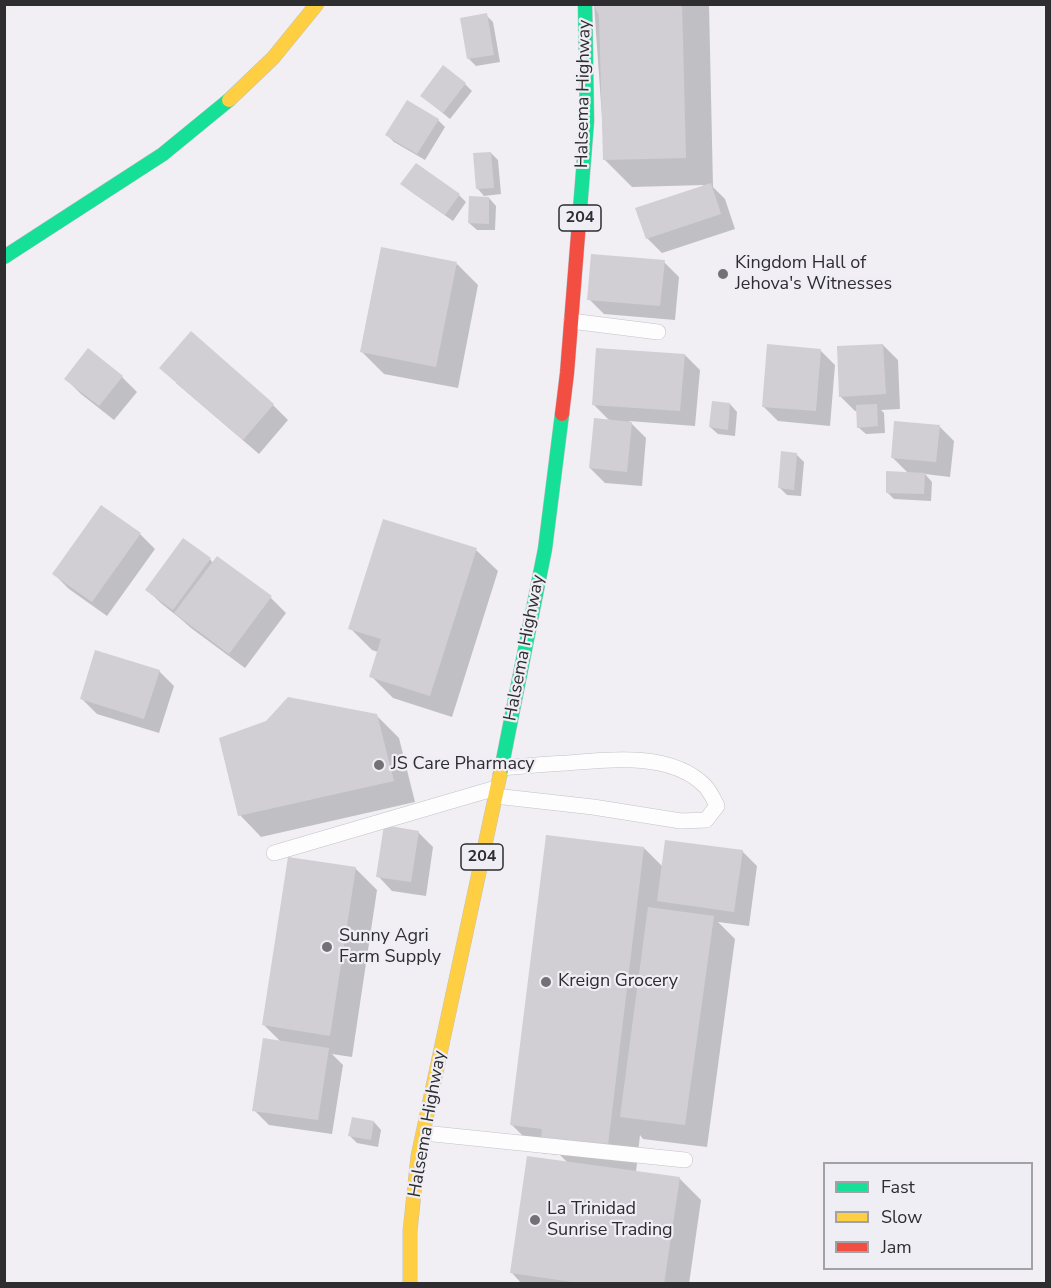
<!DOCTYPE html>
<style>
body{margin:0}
#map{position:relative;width:1051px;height:1288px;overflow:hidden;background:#f1eff4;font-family:"Nunito Sans",sans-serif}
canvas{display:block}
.frame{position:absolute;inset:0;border:6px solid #2e2d30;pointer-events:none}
.legend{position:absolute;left:823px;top:1162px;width:210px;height:108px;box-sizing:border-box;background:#f0eef5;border:2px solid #a2a1a6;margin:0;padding:8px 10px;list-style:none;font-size:18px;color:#2e2d30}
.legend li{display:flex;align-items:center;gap:12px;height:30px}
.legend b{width:30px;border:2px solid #a2a1a6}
</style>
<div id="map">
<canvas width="1051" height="1288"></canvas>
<div class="frame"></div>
<ul class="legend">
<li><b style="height:8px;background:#16e098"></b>Fast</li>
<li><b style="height:8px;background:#ffcf43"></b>Slow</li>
<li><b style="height:8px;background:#f24e42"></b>Jam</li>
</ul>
</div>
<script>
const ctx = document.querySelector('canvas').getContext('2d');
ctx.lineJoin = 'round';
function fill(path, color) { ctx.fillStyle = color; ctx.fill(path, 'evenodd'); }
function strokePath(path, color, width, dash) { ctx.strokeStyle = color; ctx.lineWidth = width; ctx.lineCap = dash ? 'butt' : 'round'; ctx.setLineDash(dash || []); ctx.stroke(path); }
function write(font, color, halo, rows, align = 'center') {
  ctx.font = font + ' "Nunito Sans",sans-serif'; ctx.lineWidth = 4.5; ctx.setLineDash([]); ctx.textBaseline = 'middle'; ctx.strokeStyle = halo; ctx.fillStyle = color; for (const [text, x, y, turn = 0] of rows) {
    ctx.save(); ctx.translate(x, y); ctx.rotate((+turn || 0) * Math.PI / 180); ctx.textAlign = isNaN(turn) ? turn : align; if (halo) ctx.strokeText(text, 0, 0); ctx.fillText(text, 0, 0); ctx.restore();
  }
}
const shadow = new Path2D(`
 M 594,4 L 709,4 L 713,187 L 725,199 L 735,229 L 662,253 L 647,238 L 704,185 L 632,187 L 605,160 Z
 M 486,15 L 493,22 L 500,62 L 476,66 L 468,58 Z
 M 465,84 L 472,91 L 450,119 L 422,96 Z
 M 438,120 L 445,127 L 425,160 L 394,142 L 387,135 Z
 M 491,153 L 498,160 L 501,194 L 484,196 L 477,188 Z
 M 402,184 L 459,195 L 466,202 L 453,221 L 410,191 Z
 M 489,198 L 496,206 L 495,230 L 477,230 L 469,223 Z
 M 664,262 L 679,277 L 675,320 L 604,314 L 589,299 Z
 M 457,264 L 478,285 L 458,388 L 384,374 L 362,352 Z
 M 191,333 L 273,405 L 288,420 L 259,454 L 176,383 Z
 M 883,345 L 898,360 L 900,409 L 881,410 L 884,413 L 885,433 L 866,434 L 858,427 L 858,411 L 855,411 L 840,396 Z
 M 820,350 L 835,365 L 830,426 L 778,421 L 763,406 Z
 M 89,351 L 122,377 L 137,392 L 114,420 L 81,394 L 66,379 Z
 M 685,355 L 700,370 L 695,426 L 629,421 L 646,438 L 642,486 L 605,483 L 590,468 L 610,421 L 593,404 Z
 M 730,404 L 737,412 L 735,436 L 718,434 L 710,427 Z
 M 939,426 L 954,441 L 950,477 L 925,474 L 932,482 L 931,501 L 894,499 L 887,492 L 908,473 L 892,457 Z
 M 796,454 L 804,462 L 801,496 L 787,495 L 780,488 Z
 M 101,507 L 140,534 L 155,549 L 107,616 L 69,589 L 54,574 Z
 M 476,550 L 498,571 L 452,717 L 393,698 L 371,676 L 378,652 L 372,650 L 350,628 Z
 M 217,558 L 271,598 L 286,613 L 245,668 L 191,628 L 182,620 L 162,604 L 147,590 L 210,559 L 213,563 Z
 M 159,671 L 174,686 L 159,733 L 97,714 L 82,699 Z
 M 377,716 L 399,738 L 415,802 L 261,837 L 240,815 Z
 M 418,832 L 433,847 L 426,896 L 392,891 L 378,876 Z
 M 644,848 L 663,867 L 742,851 L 757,866 L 749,926 L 718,922 L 735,939 L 707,1147 L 643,1139 L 640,1135 L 636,1172 L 679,1178 L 701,1200 L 689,1284 L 522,1284 L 512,1273 L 568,1163 L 560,1155 L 540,1153 L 512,1125 Z
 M 355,868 L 377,890 L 352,1057 L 332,1054 L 343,1065 L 332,1134 L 269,1125 L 254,1110 L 281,1042 L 264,1025 Z
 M 374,1122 L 381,1130 L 378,1147 L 357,1143 L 350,1136 Z`);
const building = new Path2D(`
 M 593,4 L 682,4 L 686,158 L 603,160 L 599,15 Z
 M 487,13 L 494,55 L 467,59 L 460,18 Z
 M 443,65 L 466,83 L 443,113 L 420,96 Z
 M 407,100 L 439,119 L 417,154 L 385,135 Z
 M 491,152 L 494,188 L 476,189 L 473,153 Z
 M 416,163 L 460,194 L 445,215 L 400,184 Z
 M 711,183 L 721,214 L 646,239 L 635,208 Z
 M 469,196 L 489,197 L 489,224 L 468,223 Z
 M 381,247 L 457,262 L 436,367 L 360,352 Z
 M 591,254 L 665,260 L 660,306 L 587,300 Z
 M 191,331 L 274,404 L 243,440 L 159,368 Z
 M 767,344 L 821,349 L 816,411 L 762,407 Z
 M 883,344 L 886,394 L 839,397 L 837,346 Z
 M 88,348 L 123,376 L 99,406 L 64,379 Z
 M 596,348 L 685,354 L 680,411 L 592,405 Z
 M 712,401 L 730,403 L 728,430 L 709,427 Z
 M 877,404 L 878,426 L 857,428 L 856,405 Z
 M 594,418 L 632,422 L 627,472 L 589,468 Z
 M 894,421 L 940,425 L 936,462 L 891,458 Z
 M 781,451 L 797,453 L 794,490 L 778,488 Z
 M 886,471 L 925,473 L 924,494 L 886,493 Z
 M 101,505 L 141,533 L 92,602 L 52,574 Z
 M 383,519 L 477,548 L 430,696 L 369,677 L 381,639 L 348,629 Z
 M 183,538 L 211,558 L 173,610 L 145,590 Z
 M 217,556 L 272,596 L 229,654 L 174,613 Z
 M 95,650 L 160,670 L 144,719 L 80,699 Z
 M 288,697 L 377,714 L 394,781 L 238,816 L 219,738 L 266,721 Z
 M 384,825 L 419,831 L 411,882 L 376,877 Z
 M 546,835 L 644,847 L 608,1145 L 541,1138 L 542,1129 L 510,1125 Z
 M 665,840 L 743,850 L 734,912 L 657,901 Z
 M 288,857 L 356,867 L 330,1036 L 262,1025 Z
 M 648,907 L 714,916 L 685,1125 L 620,1117 Z
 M 263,1038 L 329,1048 L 318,1120 L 252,1111 Z
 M 352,1117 L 374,1121 L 371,1140 L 348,1136 Z
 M 527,1156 L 680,1177 L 664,1284 L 586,1284 L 510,1273 Z`);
const lane = new Path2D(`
 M 571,321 L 658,332
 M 495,796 L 593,807 L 681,821 L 706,820 L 717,806 C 714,800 710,791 705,786 C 672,752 610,759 567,763 C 545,764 523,766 502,768
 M 274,853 L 496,788
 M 424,1133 L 685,1160`);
const fast = new Path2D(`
 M 579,222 L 587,121 L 585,4
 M 4,257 L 163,154 L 229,100
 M 500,775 L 545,549 L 562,414`);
const slow = new Path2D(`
 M 229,100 L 273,58 L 317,4
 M 410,1284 L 410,1231 L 418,1156 L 500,775`);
const jam = new Path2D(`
 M 562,414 L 567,373 L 579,222`);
const markers = [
 [723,274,6,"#727175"],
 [379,765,6,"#727175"],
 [327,947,6,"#727175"],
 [546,982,6,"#727175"],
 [535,1220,6,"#727175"]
];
const shields = [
 [580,218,42],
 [482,857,42]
];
const shieldNames = [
 ["204",580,218],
 ["204",482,857]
];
const streetNames = [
 ["Halsema Highway",584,94,-89],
 ["Halsema Highway",525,648,-79],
 ["Halsema Highway",428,1124,-80]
];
const poiNames = [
 ["Kingdom Hall of",735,264],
 ["Jehova's Witnesses",735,285],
 ["JS Care Pharmacy",391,765],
 ["Sunny Agri",339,937],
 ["Farm Supply",339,958],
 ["Kreign Grocery",558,982],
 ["La Trinidad",547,1210],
 ["Sunrise Trading",547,1231]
];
fill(shadow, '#0003');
fill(building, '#d1cfd3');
strokePath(lane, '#c3c1c5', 16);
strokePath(fast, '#c3c1c5', 15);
strokePath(slow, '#c3c1c5', 15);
strokePath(jam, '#c3c1c5', 15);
strokePath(lane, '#fdfdfd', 15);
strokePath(fast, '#16e098', 14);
strokePath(slow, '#ffcf43', 14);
strokePath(jam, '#f24e42', 14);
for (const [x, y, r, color] of markers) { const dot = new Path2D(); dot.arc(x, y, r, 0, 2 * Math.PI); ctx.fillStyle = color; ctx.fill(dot); strokePath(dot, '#f0eef5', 2); }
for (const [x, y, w] of shields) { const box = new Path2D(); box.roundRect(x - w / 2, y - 13, w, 26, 4.5); ctx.fillStyle = '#f0eef5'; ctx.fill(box); strokePath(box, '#2e2d30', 1.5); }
write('bold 16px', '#2e2d30', null, shieldNames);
write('18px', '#2e2d30', '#f0eef5', streetNames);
write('18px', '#2e2d30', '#f0eef5', poiNames, 'left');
</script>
